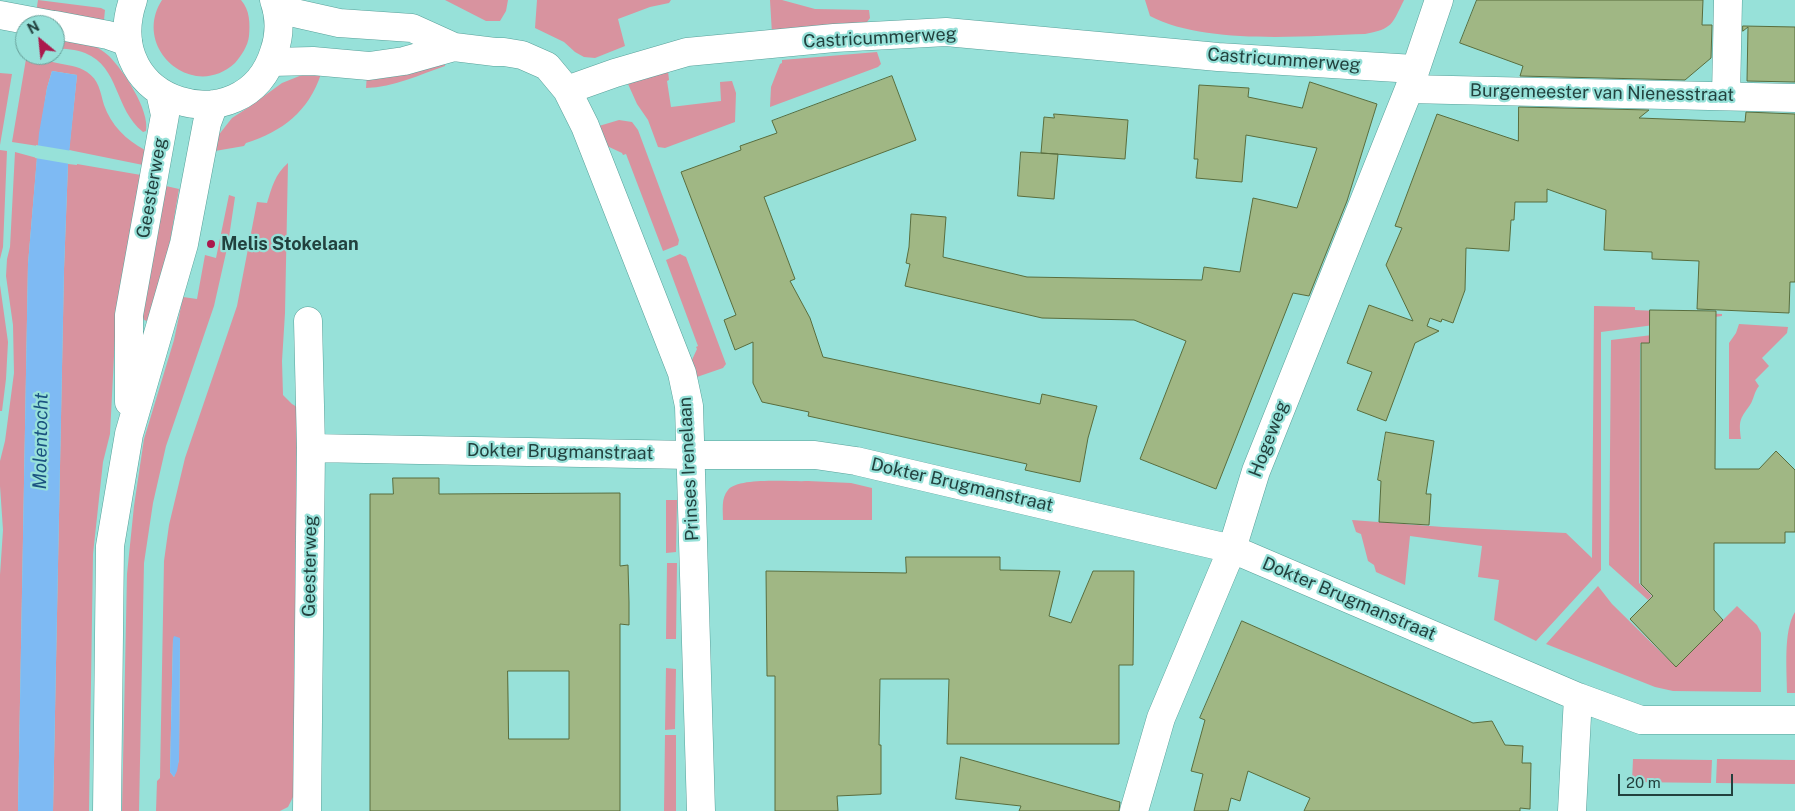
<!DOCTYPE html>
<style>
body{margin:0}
#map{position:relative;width:1795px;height:811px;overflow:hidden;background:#97e1d9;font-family:"Public Sans",sans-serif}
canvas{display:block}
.north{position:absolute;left:15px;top:15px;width:50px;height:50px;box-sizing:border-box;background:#97e1d9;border:1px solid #68a19b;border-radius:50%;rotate:332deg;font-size:14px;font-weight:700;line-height:20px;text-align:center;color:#22413e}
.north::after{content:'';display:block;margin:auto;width:18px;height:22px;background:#ab184c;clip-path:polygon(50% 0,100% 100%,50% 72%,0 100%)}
.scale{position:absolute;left:1618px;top:774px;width:115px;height:22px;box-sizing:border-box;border:2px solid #22413e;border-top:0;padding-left:6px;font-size:15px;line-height:18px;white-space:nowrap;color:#22413e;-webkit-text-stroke:4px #97e1d9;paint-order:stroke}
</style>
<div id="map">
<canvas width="1795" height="811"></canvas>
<div class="north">N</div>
<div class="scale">20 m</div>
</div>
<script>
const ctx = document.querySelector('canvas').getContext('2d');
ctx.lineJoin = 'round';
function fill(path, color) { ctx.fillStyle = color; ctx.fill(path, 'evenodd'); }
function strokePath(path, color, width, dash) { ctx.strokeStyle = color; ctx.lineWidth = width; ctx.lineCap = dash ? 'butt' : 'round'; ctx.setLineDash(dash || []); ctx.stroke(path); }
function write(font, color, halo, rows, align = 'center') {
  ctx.font = font + ' "Public Sans",sans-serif'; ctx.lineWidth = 4.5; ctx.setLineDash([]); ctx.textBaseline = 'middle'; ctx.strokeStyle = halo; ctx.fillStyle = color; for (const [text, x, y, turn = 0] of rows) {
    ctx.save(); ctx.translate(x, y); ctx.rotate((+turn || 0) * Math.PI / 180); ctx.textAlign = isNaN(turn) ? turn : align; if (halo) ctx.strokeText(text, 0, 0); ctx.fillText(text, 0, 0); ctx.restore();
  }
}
const green = new Path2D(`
 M 38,0 L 101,8 L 105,10 L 104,20 L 36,13 Z
 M 162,0 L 241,0 C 250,10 250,24 249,36 C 248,46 241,56 235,63 C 193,102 131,48 162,0 Z
 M 445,0 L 508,0 L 506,11 L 500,21 L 486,21 Z
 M 537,0 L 671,0 L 669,3 L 650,7 L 618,19 L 625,46 L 595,58 L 584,57 L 575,52 L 564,42 L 535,28 Z
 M 770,0 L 782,0 L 815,9 L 869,10 L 870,18 L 864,26 L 772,34 Z
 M 1145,0 L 1404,0 C 1392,24 1393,29 1365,34 C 1304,36 1205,45 1150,16 Z
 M 55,36 C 66,38 79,39 89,43 C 96,46 103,51 109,56 C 123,70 150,110 146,131 L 143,132 C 114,109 120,67 85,53 C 76,49 65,49 55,48 Z
 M 877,52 L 881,64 L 878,67 L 770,107 L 771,87 L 780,64 L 782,63 L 782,60 Z
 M 26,59 C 36,58 47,61 57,63 C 67,65 78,66 87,72 C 99,80 100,91 104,105 C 111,125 126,140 145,150 L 143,165 L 69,150 L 77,75 L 52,71 L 47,88 L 38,146 L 12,142 Z
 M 445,63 L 445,66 C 419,75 394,87 366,88 L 367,74 Z
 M 668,71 L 669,80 L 667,81 L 671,107 L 721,101 L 720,82 L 732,81 L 736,93 L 735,122 L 665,148 L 658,147 L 648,120 L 637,104 L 628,84 Z
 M 0,73 L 12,74 L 0,145 Z
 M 307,73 L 321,74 C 308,112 283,131 246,143 L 244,146 L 215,151 L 217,137 L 232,118 L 249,107 L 282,83 Z
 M 619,120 L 632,122 L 638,130 L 679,240 L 678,245 L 663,251 L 626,154 L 623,155 L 622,153 L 607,146 L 599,126 Z
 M 0,150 L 7,151 L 3,247 L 0,259 Z
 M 15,152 L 37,158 L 28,264 L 18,811 L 0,811 L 0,575 L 3,530 L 0,486 L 0,461 L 5,441 L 14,373 L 13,325 L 6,276 L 7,259 L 10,247 Z
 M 288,163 L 285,313 L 282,361 L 283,395 L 292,404 L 297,407 L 293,797 L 288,807 L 280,811 L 156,811 L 157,781 L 160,778 L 164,561 L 169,525 L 185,458 L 237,306 L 257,202 L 267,203 C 272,187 275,174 288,163 ZM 180,638 L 179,760 L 174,777 L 170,772 L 173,639 Z
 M 68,164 L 77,165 L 77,164 L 141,175 L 116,317 L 110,434 L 103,462 L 93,554 L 89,811 L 53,811 L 64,269 Z
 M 166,186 L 179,189 L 157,317 L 147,321 L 144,320 L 142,315 Z
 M 229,195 L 235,197 L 228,244 L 214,306 L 166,446 L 153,503 L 144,563 L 139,811 L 122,811 L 127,574 L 134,506 L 144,439 L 174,340 L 183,297 L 197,299 L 205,255 L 216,258 Z
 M 680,254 L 686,257 L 726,364 L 723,368 L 694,378 L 690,364 L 697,349 L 696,347 L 698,346 L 666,260 Z
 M 0,285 L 8,342 L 6,379 L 2,411 L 0,411 Z
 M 1594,306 L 1635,307 L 1635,310 L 1722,314 L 1722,316 L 1601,332 L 1601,570 L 1536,641 L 1494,620 L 1499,580 L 1478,577 L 1482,546 L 1410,536 L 1405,585 L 1376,572 L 1374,565 L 1368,561 L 1361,534 L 1356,532 L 1352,520 L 1443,527 L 1566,533 L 1592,558 Z
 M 1739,324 L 1788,327 L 1787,333 L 1762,358 L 1769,366 L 1755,380 L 1759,386 C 1754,392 1754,399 1750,405 C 1739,420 1739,421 1741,439 L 1729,439 L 1729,343 L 1736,333 Z
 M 1677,332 L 1672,343 L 1640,343 L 1639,583 L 1652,596 L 1648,600 L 1609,565 L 1611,340 Z
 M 808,481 L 851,483 L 872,488 L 872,520 L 723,520 C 723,510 721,498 728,490 C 738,477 791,482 808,481 Z
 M 666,500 L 677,500 L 676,552 L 666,553 Z
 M 667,563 L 677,563 L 676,639 L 666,639 Z
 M 1598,586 L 1612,604 L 1676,667 L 1737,606 L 1757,625 L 1761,633 L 1761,692 L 1673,691 L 1655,687 L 1546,644 Z
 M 1795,612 L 1795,693 L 1787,693 C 1787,671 1783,631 1795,612 Z
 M 666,668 L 676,669 L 675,729 L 665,730 Z
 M 665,735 L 676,735 L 676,811 L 664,811 Z
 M 1633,759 L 1712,760 L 1711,783 L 1632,782 Z
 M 1717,759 L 1795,760 L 1795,784 L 1716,783 Z`);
const water = new Path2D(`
 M 52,71 L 77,75 L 68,164 L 64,269 L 53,811 L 18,811 L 28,264 L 39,133 L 47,88 Z
 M 174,636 L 180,638 L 179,760 L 177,771 L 174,777 L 170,772 L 173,639 Z`);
const pier = new Path2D(`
 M 36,145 L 72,151 L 70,164 L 35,158 Z`);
const building = new Path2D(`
 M 1477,0 L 1703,0 L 1702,25 L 1712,25 L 1711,58 L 1685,80 L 1520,76 L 1523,66 L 1460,43 Z
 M 1743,26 L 1795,27 L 1795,82 L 1747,81 L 1748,27 L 1743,31 Z
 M 892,76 L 916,140 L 764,197 L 795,279 L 790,281 L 810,318 L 823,357 L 1040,404 L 1042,394 L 1097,406 L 1088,438 L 1080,482 L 1025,470 L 1027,464 L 808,416 L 809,412 L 762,402 L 753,383 L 753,342 L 735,350 L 724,320 L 736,315 L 681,172 L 741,150 L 740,146 L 777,133 L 772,121 Z
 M 1310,82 L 1377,104 L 1347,201 L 1309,296 L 1293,293 L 1216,489 L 1140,459 L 1186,341 L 1134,320 L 1042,318 L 905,286 L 910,264 L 906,263 L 909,247 L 911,214 L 946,217 L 943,257 L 1027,277 L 1202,280 L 1204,267 L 1240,272 L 1253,198 L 1297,208 L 1317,148 L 1246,135 L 1242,182 L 1196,178 L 1198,159 L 1194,159 L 1199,85 L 1249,88 L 1248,97 L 1302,108 Z
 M 1519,107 L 1649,110 L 1639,118 L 1745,122 L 1746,112 L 1795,114 L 1795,282 L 1790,282 L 1789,313 L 1697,309 L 1699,261 L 1652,259 L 1652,252 L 1604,250 L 1606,210 L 1547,189 L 1547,202 L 1515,202 L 1514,220 L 1511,220 L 1509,251 L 1466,248 L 1465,290 L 1453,323 L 1442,319 L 1441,322 L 1430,318 L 1427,326 L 1439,331 L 1415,343 L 1386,421 L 1357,410 L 1372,372 L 1347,363 L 1369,305 L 1413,321 L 1386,265 L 1402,228 L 1395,226 L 1437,114 L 1518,141 Z
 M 1054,114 L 1128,120 L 1125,159 L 1041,153 L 1044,117 L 1054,118 Z
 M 1021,152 L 1058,154 L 1054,199 L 1018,196 Z
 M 1650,310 L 1716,311 L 1715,469 L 1759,469 L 1776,451 L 1795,470 L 1795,532 L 1785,532 L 1785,543 L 1714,543 L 1714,610 L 1723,620 L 1676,667 L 1630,619 L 1653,596 L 1641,584 L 1641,343 L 1649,343 Z
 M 1386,432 L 1434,441 L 1426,494 L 1431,494 L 1429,525 L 1379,522 L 1381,481 L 1378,480 Z
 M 393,478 L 439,478 L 439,494 L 620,493 L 620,566 L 628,565 L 629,602 L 629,625 L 620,624 L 620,811 L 370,811 L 370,494 L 393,494 ZM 508,671 L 569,671 L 569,739 L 509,739 Z
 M 906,557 L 1000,557 L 1000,570 L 1060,571 L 1049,616 L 1071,623 L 1093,571 L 1134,571 L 1133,665 L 1119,665 L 1119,744 L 947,744 L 949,679 L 880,679 L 879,745 L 881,745 L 881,794 L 837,796 L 838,811 L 775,811 L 775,676 L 767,676 L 766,571 L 906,573 Z
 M 1242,621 L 1473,723 L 1492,721 L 1505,745 L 1523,746 L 1522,763 L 1531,763 L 1530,809 L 1520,808 L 1520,811 L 1304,811 L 1310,798 L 1248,771 L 1240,801 L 1231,798 L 1228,811 L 1194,811 L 1203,774 L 1191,771 L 1205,720 L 1200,718 Z
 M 961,757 L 1120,802 L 1119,811 L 1019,811 L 1021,806 L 956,799 Z`);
const minor = new Path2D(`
 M 277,9 L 339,23 L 412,28 L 454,47 L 495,52 L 504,52 L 522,55 L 547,66 L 567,90 L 615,73 L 687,52 L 834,38 L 946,32 L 1218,57 L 1414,69
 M 0,15 L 53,25
 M 55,25 L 108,35 L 128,42
 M 271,62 L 313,61 L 369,66 L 404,61 L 454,47
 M 1409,89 L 1795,98
 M 567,90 L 585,126 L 682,373 L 689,406 L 701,811
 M 1726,96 L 1728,0
 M 311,448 L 691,455 L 815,455 L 856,461 L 1232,549 L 1578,697 L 1641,720 L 1795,720
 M 307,811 L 311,448 L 308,321
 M 1134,811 L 1161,718 L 1232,549 L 1256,471 L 1409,89 L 1439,0
 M 1572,811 L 1578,697`);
const secondary = new Path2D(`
 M 133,0 C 97,105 245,146 274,52 C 280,35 280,17 274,0
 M 129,402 L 129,315 L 165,115 L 160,92
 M 107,811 L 110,546 L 129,434 L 184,244 L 207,123 L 214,104`);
const markers = [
 [211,244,5,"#ab184c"]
];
const streetNames = [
 ["Castricummerweg",880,38,-3],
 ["Castricummerweg",1284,60,4],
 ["Burgemeester van Nienesstraat",1602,93,1],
 ["Geesterweg",152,188,-80],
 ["Hogeweg",1269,439,-69],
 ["Dokter Brugmanstraat",560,452,1],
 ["Prinses Irenelaan",689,469,-93],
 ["Dokter Brugmanstraat",962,485,13],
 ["Geesterweg",310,566,-89],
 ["Dokter Brugmanstraat",1349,599,23]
];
const poiNames = [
 ["Melis Stokelaan",221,244]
];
const waterNames = [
 ["Molentocht",41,441,-89]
];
fill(green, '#d8939f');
fill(water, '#7ebaf3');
fill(pier, '#97e1d9');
fill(building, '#a0b784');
strokePath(building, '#596d3d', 1);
strokePath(minor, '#58a19a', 29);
strokePath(secondary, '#58a19a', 29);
strokePath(minor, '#fff', 28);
strokePath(secondary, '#fff', 28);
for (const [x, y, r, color] of markers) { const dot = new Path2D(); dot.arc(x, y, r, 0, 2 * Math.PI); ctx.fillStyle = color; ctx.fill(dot); strokePath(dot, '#97e1d9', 2); }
write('18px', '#22413e', '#97e1d9', streetNames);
write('bold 18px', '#22413e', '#97e1d9', poiNames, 'left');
write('italic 19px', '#1b5280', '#97e1d9', waterNames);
</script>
